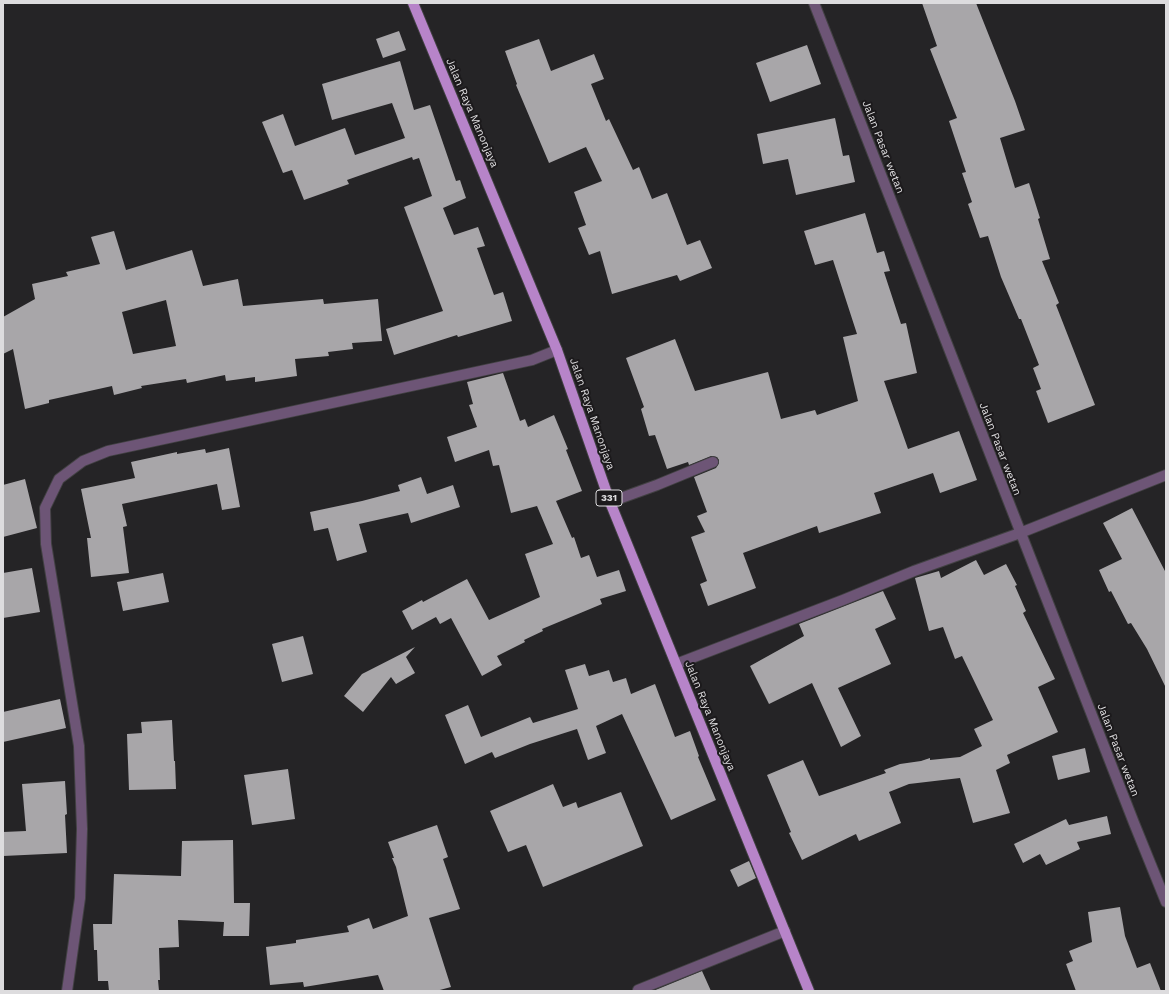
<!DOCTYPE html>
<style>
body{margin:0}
#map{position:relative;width:1169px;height:994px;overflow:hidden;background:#252426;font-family:"Work Sans",sans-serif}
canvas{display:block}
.frame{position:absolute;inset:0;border:4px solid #dddcde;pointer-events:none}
</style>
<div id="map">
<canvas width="1169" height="994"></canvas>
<div class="frame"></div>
</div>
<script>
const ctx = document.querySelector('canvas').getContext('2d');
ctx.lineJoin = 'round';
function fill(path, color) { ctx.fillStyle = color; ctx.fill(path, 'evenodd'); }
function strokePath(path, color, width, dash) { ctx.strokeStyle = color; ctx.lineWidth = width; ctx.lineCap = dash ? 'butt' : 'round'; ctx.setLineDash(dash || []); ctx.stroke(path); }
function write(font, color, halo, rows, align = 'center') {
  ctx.font = font + ' "Work Sans",sans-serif'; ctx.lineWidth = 4; ctx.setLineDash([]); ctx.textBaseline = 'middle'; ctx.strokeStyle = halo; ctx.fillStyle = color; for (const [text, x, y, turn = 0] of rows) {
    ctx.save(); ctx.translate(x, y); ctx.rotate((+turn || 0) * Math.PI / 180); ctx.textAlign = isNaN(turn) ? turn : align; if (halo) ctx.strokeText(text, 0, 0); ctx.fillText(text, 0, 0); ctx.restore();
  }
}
const building = new Path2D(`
 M 922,3 L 976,3 L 1015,101 L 1025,130 L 1000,138 L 1015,188 L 1029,183 L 1040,218 L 1038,219 L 1050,259 L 1042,261 L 1059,303 L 1056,305 L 1095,405 L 1048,423 L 1036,391 L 1041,389 L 1033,368 L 1039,365 L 1021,319 L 1019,319 L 1001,277 L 988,236 L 980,238 L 968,204 L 972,202 L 962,173 L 966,172 L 949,121 L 957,118 L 930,49 L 937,46 Z
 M 399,31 L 406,50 L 383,58 L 376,39 Z
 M 539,39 L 551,71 L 594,54 L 604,79 L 591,84 L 606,121 L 609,119 L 633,170 L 639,167 L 652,199 L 667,193 L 687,245 L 700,240 L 712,268 L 680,281 L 677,275 L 612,294 L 600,251 L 589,255 L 578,228 L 586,225 L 574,192 L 602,181 L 586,147 L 549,163 L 516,85 L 517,84 L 505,51 Z
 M 807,45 L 821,84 L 770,102 L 756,63 Z
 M 400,61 L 414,110 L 430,105 L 456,181 L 460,180 L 466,198 L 443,208 L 454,235 L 478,227 L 485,246 L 477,248 L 494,295 L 503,292 L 512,321 L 458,337 L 457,335 L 394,355 L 386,329 L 443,311 L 404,207 L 432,196 L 419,158 L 413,160 L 412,157 L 347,180 L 349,184 L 304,200 L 292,170 L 283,173 L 262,122 L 283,114 L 295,146 L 345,128 L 355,155 L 405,138 L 392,103 L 332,120 L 322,84 Z
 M 835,118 L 843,156 L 849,155 L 855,182 L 796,195 L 788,159 L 763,164 L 757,134 Z
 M 865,213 L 877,253 L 884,251 L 890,271 L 884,272 L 901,324 L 906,323 L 917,373 L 884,381 L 908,449 L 959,431 L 977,480 L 940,493 L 933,473 L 874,493 L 881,513 L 819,533 L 817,526 L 743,553 L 756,588 L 708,606 L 700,584 L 707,581 L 691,537 L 705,532 L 697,516 L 707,512 L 694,477 L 716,468 L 719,463 L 719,460 L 717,457 L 711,456 L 689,465 L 688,462 L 667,469 L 655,435 L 649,436 L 641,409 L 644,407 L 626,358 L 675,339 L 695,391 L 768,372 L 781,419 L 815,410 L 817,415 L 858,401 L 843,337 L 857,334 L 833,260 L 815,265 L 804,231 Z
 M 114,231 L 126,270 L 192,250 L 203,286 L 238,279 L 243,306 L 323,299 L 324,304 L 378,299 L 382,341 L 352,343 L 353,349 L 328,352 L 329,356 L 295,359 L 297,376 L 255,382 L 255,377 L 226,381 L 225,375 L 187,383 L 186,379 L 141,386 L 142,388 L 114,395 L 112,386 L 49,400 L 49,403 L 25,409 L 13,349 L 3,354 L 3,317 L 35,299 L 32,284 L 68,276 L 66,272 L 100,264 L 91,237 ZM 166,300 L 176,346 L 133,354 L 122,312 Z
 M 503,373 L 520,421 L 525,419 L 528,427 L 554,415 L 568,449 L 566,450 L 582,491 L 556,501 L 572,538 L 574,537 L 581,558 L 589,555 L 597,577 L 619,570 L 626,591 L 600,599 L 602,604 L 542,629 L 543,631 L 524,640 L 525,642 L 497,656 L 502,665 L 482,676 L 451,618 L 440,624 L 436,617 L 412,630 L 402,611 L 422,600 L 423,602 L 467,579 L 489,620 L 540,597 L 525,554 L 553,544 L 537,506 L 511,513 L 499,465 L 493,466 L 489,450 L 455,462 L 447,437 L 477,427 L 469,405 L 473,404 L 467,382 Z
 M 229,448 L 240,507 L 222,510 L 217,484 L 122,504 L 127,526 L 123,527 L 129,573 L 91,577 L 87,538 L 91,538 L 81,489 L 135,478 L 131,462 L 177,452 L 177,454 L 205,449 L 206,453 Z
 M 421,477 L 427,494 L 453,485 L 460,507 L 411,523 L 408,513 L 359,524 L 367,552 L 337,561 L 328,528 L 314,531 L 310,512 L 362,501 L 400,491 L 398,485 Z
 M 25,479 L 37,528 L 3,537 L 3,485 Z
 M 1132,508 L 1166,573 L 1166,688 L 1147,649 L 1131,623 L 1128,624 L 1111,591 L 1109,592 L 1099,570 L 1122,559 L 1103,523 Z
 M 976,560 L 984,575 L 1006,564 L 1017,585 L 1015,586 L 1026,611 L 1023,613 L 1055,679 L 1038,687 L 1058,732 L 1007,755 L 1010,763 L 996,770 L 1010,813 L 973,823 L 960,778 L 909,784 L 889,792 L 901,823 L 859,841 L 856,834 L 802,860 L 789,833 L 791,832 L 767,775 L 803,760 L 819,796 L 886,773 L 884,770 L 900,764 L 921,761 L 930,758 L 930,760 L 960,757 L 982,746 L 974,729 L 993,720 L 962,656 L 955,659 L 943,627 L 929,631 L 915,578 L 939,571 L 941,578 Z
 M 32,568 L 40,612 L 3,618 L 3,573 Z
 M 163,573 L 169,602 L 123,611 L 117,582 Z
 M 883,591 L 896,619 L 875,629 L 891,664 L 838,688 L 861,736 L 841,747 L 812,683 L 769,704 L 750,666 L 804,636 L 799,624 Z
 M 303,636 L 313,674 L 282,682 L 272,644 Z
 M 415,647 L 406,657 L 415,673 L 396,684 L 391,677 L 363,712 L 344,696 L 362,674 Z
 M 585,664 L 589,676 L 609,670 L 613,682 L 626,678 L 631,694 L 655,684 L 675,737 L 690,731 L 699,756 L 698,757 L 716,800 L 671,820 L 622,714 L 596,726 L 606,753 L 588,760 L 577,729 L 530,744 L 495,758 L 492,752 L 465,764 L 445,715 L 468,705 L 481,737 L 530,717 L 533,723 L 578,709 L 565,670 Z
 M 60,699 L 66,728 L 3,742 L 3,712 Z
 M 172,720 L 174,761 L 175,761 L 176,789 L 129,790 L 127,734 L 142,733 L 141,722 Z
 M 1085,748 L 1090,772 L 1058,780 L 1052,756 Z
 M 288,769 L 295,819 L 252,825 L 244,775 Z
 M 65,781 L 67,814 L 65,815 L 67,853 L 3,856 L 3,832 L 26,831 L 22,784 Z
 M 553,784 L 563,807 L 576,802 L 578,808 L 621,792 L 643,846 L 543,887 L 526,845 L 508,852 L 490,811 Z
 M 1107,816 L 1111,834 L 1077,842 L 1080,849 L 1046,865 L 1040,854 L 1023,863 L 1014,844 L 1066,819 L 1069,825 Z
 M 437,825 L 448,857 L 443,859 L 460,909 L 429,918 L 451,987 L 436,991 L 384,991 L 378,975 L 304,987 L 303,982 L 270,985 L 266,947 L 296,943 L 296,940 L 349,932 L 347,926 L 369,918 L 373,929 L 408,916 L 396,867 L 392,858 L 394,858 L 388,842 Z
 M 233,840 L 234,903 L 250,903 L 249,936 L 223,936 L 224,922 L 178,920 L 179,947 L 159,948 L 160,980 L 158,980 L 159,991 L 109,991 L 108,981 L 98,981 L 97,950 L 94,950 L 93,924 L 112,924 L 114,874 L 181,876 L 182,841 Z
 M 749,861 L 756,878 L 738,887 L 730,870 Z
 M 1120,907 L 1125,936 L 1137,968 L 1150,963 L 1161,991 L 1076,991 L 1066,964 L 1073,961 L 1069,951 L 1092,942 L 1088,912 Z
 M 702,971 L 711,991 L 653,991 Z`);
const minor = new Path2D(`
 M 814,3 L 1134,823 L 1166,902
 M 610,502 L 657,485 L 713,462
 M 676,664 L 843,600 L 914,571 L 1020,533 L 1166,475
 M 638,990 L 785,931
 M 67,991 L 80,898 L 82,829 L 79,746 L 46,544 L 45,508 L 59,479 L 83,461 L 108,451 L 532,360 L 557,350`);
const major = new Path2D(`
 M 413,3 L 557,350 L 610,502 L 809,991`);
const shields = [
 [609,498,26]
];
const shieldNames = [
 ["331",609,498]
];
const streetNames = [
 ["Jalan Raya Manonjaya",472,113,67],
 ["Jalan Pasar wetan",883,147,69],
 ["Jalan Raya Manonjaya",592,414,71],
 ["Jalan Pasar wetan",1000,449,69],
 ["Jalan Raya Manonjaya",710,716,68],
 ["Jalan Pasar wetan",1118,750,69]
];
fill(building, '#a8a6a9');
strokePath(minor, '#424143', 12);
strokePath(major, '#424143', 12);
strokePath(minor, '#6d5576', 10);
strokePath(major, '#b784c9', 10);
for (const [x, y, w] of shields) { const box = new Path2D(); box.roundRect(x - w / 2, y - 8, w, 16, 3); ctx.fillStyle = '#1c1a1c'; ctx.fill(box); strokePath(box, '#dddcde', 1); }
write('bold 10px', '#dddcde', null, shieldNames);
write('11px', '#dddcde', '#1c1a1c', streetNames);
</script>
